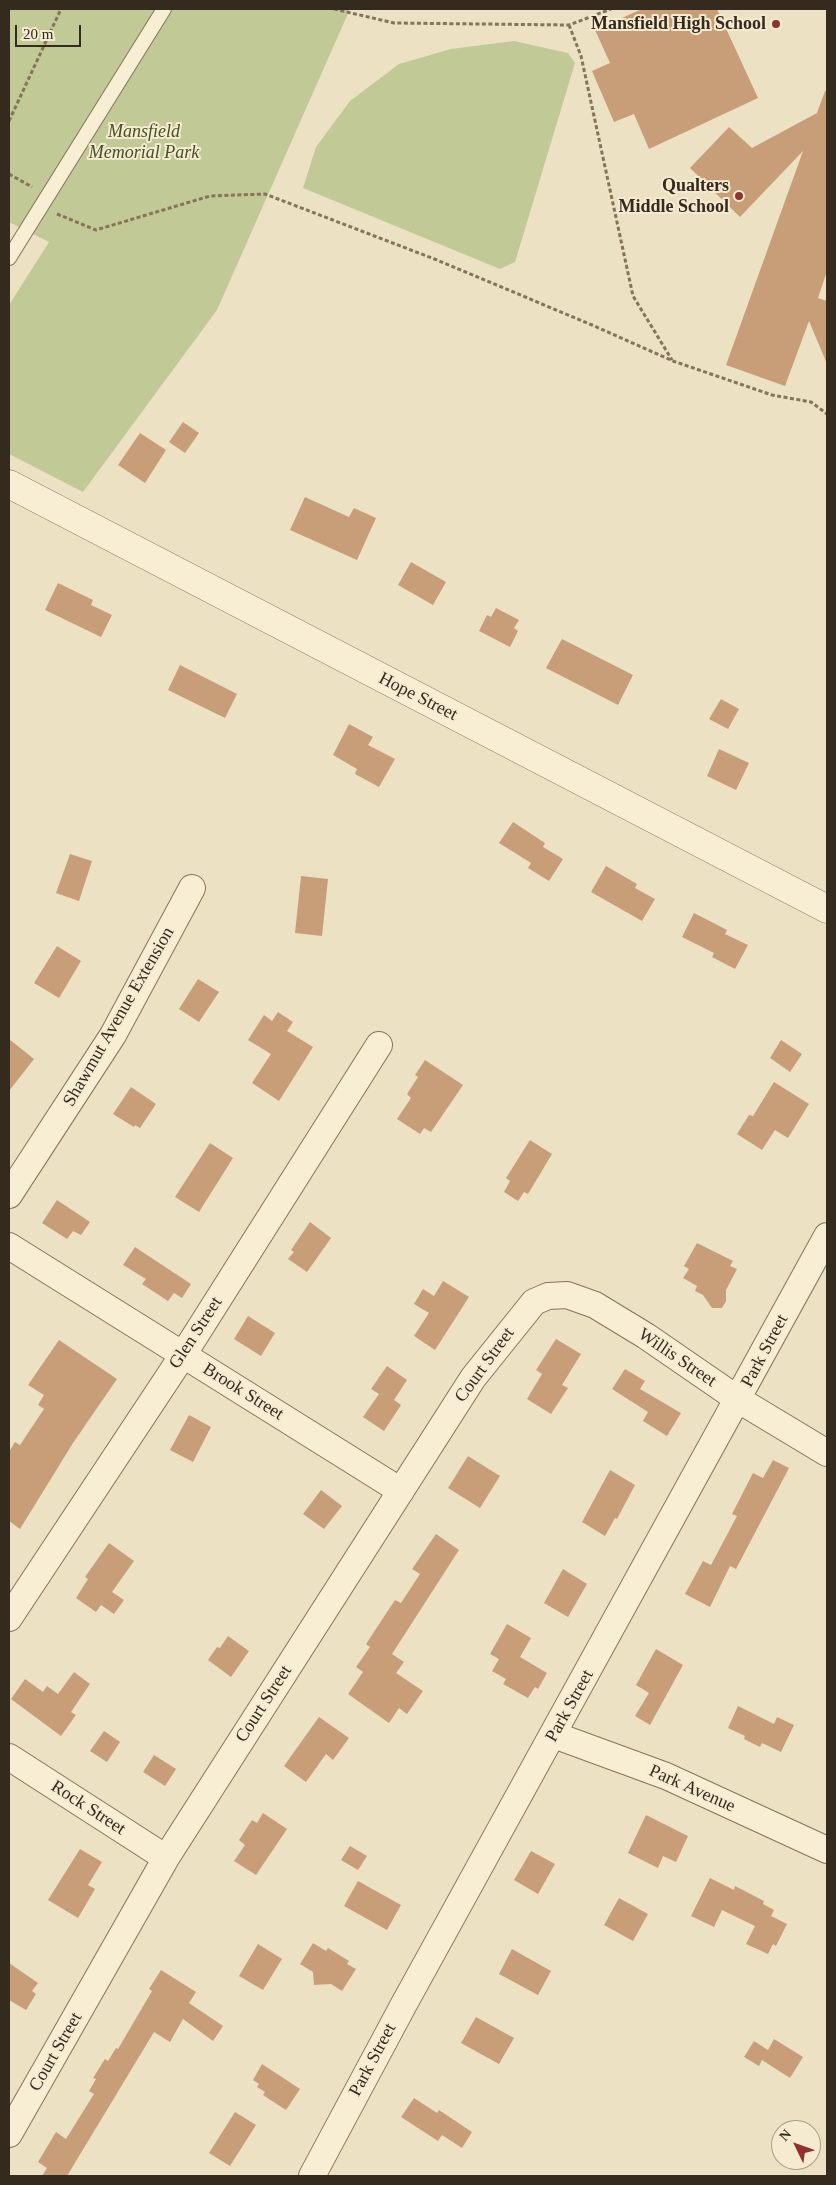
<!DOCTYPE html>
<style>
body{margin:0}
#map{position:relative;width:836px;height:2185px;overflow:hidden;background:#ece1c2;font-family:"Times New Roman",serif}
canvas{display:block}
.frame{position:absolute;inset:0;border:10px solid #352a1e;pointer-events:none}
.north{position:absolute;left:771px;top:2120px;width:50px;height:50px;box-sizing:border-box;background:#f4ebd1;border:1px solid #a89e89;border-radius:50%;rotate:312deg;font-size:14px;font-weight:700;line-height:20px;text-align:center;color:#352a1e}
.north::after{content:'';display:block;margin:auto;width:18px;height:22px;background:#91302d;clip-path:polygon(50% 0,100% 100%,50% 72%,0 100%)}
.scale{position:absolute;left:15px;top:25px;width:66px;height:22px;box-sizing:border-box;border:2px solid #352a1e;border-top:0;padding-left:6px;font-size:15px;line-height:18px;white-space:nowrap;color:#352a1e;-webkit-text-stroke:4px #f4ebd1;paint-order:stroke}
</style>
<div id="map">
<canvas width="836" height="2185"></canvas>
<div class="frame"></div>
<div class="north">N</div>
<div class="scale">20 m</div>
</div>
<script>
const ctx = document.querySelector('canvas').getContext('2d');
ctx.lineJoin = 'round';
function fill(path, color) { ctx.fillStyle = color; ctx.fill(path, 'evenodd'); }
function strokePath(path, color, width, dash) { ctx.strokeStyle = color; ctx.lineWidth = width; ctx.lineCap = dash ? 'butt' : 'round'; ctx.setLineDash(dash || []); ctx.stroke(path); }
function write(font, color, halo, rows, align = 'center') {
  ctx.font = font + ' "Times New Roman",serif'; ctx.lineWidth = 4; ctx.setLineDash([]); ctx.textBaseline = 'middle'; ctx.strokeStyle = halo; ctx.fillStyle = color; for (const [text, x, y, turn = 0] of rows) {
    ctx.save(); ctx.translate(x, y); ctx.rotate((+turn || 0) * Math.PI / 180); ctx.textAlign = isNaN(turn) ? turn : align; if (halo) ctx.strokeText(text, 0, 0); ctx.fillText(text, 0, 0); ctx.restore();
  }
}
const green = new Path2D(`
 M 9,9 L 350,9 L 217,310 L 83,492 L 9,454 L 9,305 L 49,242 L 9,222 Z
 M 514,41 L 568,53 L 575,63 L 515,262 L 500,269 L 303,188 L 316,147 L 350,101 L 399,64 L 451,49 Z`);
const building = new Path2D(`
 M 642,9 L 717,9 L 758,98 L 649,149 L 634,114 L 614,122 L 592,71 L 610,63 L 595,30 Z
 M 825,91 L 827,92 L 827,271 L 818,298 L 827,301 L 827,364 L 809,321 L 785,386 L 726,365 L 803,151 L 740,217 L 690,168 L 729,127 L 752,148 L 817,113 Z
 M 183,422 L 199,433 L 185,453 L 169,442 Z
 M 140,433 L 166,450 L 145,483 L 118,465 Z
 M 305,497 L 349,517 L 354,508 L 376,518 L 357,560 L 290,530 Z
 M 411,562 L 446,582 L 433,605 L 398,585 Z
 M 58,583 L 93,600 L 91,605 L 112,615 L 101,637 L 45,610 Z
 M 496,608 L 519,620 L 514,628 L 518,631 L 510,647 L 479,631 L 487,615 L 491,617 Z
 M 562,639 L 633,675 L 618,705 L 546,668 Z
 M 180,665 L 237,694 L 225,718 L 168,690 Z
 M 721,699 L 739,709 L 728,729 L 709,719 Z
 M 349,724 L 373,737 L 368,745 L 395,759 L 379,787 L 355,774 L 357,769 L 333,755 Z
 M 719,749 L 749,763 L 736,790 L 707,776 Z
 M 513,822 L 545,843 L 543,847 L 563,859 L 549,881 L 528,868 L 531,863 L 499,843 Z
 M 70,854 L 92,861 L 79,901 L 56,893 Z
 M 606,866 L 637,884 L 635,888 L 655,899 L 642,921 L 591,892 Z
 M 301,876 L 328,879 L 322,936 L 295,933 Z
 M 694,913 L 727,930 L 725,934 L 748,945 L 735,969 L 712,957 L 714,953 L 682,937 Z
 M 57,946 L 81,961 L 59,998 L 34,983 Z
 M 198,979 L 219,992 L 199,1022 L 179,1009 Z
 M 278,1012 L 293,1022 L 287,1031 L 313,1047 L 279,1101 L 252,1083 L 271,1054 L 248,1040 L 264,1015 L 272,1021 Z
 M 9,1039 L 34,1059 L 9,1091 Z
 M 781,1040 L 802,1054 L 790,1072 L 770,1058 Z
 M 425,1060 L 463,1085 L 431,1132 L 424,1128 L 420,1134 L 397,1119 L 411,1098 L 407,1094 L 418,1077 L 415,1075 Z
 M 774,1082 L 809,1104 L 788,1138 L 775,1130 L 762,1150 L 737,1134 L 749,1115 L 753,1116 Z
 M 131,1087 L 156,1104 L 140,1128 L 135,1125 L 134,1127 L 113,1114 Z
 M 530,1140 L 552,1154 L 528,1194 L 524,1192 L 518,1201 L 504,1192 L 510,1181 L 506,1178 Z
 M 210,1143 L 233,1158 L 199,1212 L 175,1197 Z
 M 57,1200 L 90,1222 L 81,1235 L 73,1231 L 67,1239 L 42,1223 Z
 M 310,1222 L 331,1238 L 307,1272 L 288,1259 L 294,1252 L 291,1250 Z
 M 697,1243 L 733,1261 L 730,1266 L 737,1269 L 726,1290 L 726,1301 L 722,1308 L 712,1308 L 703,1295 L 695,1291 L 697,1286 L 683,1278 L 689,1269 L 684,1266 Z
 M 135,1247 L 191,1284 L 182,1298 L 174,1293 L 168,1301 L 142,1284 L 146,1279 L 123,1265 Z
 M 443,1281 L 469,1297 L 435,1350 L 414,1336 L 429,1313 L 414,1304 L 423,1289 L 434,1296 Z
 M 248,1316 L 275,1333 L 261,1356 L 234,1339 Z
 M 556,1339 L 581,1354 L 562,1385 L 568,1388 L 551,1414 L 527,1399 L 542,1374 L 536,1370 Z
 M 59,1340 L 117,1379 L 73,1443 L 20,1529 L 9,1521 L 9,1452 L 15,1442 L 20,1445 L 44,1409 L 38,1405 L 44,1395 L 28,1385 Z
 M 387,1366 L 407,1380 L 394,1400 L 401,1405 L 384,1431 L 363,1417 L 379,1394 L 371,1389 Z
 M 625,1369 L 645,1381 L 640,1389 L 681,1413 L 667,1436 L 643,1421 L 648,1412 L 612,1389 Z
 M 189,1415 L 211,1427 L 193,1462 L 170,1450 Z
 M 468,1456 L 500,1476 L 480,1508 L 448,1488 Z
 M 773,1460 L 789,1468 L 736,1569 L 730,1566 L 710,1607 L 685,1594 L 703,1561 L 711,1565 L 737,1516 L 732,1514 L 753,1473 L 763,1478 Z
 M 610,1470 L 635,1485 L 617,1519 L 615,1518 L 605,1536 L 582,1522 Z
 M 321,1490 L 342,1506 L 324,1529 L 303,1514 Z
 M 436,1534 L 459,1550 L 392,1654 L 404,1662 L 396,1673 L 423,1691 L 407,1714 L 399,1708 L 389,1723 L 348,1694 L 363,1672 L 356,1667 L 370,1647 L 366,1644 L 395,1600 L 401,1603 L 420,1574 L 412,1569 Z
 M 109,1543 L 134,1561 L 112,1592 L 124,1600 L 114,1614 L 101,1605 L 96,1612 L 76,1598 L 88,1579 L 85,1577 Z
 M 563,1569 L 587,1584 L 568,1617 L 544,1603 Z
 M 507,1624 L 531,1638 L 520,1657 L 547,1673 L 538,1689 L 535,1687 L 528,1698 L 503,1684 L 506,1679 L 492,1671 L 499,1659 L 490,1654 Z
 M 228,1636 L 249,1651 L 231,1677 L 208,1660 L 217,1647 L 220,1648 Z
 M 656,1649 L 683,1665 L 650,1725 L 635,1716 L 649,1693 L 636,1685 Z
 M 74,1672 L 90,1684 L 71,1712 L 76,1715 L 61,1736 L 11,1699 L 25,1679 L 43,1692 L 47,1686 L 58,1694 Z
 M 738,1706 L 774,1724 L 777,1717 L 794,1725 L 781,1752 L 762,1743 L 760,1747 L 744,1739 L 745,1736 L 728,1728 Z
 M 319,1717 L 349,1738 L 333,1760 L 326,1754 L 306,1782 L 284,1766 Z
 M 104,1731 L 120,1742 L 107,1762 L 90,1751 Z
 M 154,1755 L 176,1769 L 165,1786 L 143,1772 Z
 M 263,1813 L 287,1829 L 256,1875 L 234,1861 L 245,1845 L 239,1840 L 252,1820 L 257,1823 Z
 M 646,1815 L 688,1836 L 676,1862 L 663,1856 L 658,1868 L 628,1853 Z
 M 350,1846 L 367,1856 L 358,1870 L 341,1860 Z
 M 80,1849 L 102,1862 L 88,1885 L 95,1889 L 78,1918 L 48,1900 Z
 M 531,1851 L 555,1864 L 538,1894 L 514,1880 Z
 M 710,1878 L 734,1890 L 735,1886 L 764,1901 L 763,1904 L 774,1910 L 771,1916 L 787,1924 L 776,1946 L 773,1944 L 768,1954 L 746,1944 L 755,1926 L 722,1910 L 714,1927 L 691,1916 Z
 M 358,1881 L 401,1905 L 387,1930 L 344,1906 Z
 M 619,1898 L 648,1914 L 633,1941 L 604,1925 Z
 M 313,1943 L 326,1951 L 328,1948 L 349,1961 L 347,1964 L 356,1969 L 342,1991 L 331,1984 L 314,1985 L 313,1972 L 300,1964 Z
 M 258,1944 L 282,1959 L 263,1990 L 239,1976 Z
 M 512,1949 L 551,1971 L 538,1995 L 499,1974 Z
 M 9,1963 L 38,1983 L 32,1991 L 36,1994 L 26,2010 L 9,2000 Z
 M 161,1970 L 196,1992 L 189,2003 L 223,2026 L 213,2041 L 183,2019 L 170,2042 L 154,2032 L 67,2176 L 42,2176 L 47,2168 L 38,2162 L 56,2132 L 66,2139 L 94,2094 L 89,2091 L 96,2079 L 93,2078 L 105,2059 L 108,2061 L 116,2048 L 118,2049 L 152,1991 L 149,1989 Z
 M 476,2017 L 514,2038 L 499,2064 L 461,2043 Z
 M 774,2039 L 803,2057 L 790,2078 L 762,2060 L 759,2066 L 744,2057 L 754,2041 L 768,2050 Z
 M 262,2064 L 300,2089 L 286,2110 L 263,2095 L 265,2092 L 257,2087 L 259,2084 L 253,2080 Z
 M 414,2098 L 437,2113 L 439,2110 L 472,2132 L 462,2148 L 442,2135 L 438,2141 L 401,2117 Z
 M 235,2112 L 256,2125 L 230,2166 L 209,2153 Z`);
const path = new Path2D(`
 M 334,9 L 394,23 L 569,25 L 611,9
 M 569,25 L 581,56 L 633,296 L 672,360
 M 9,121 L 61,9
 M 9,174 L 32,187
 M 57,214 L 96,230 L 210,196 L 265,194 L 437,260 L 592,325 L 673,361 L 772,395 L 811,402 L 827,414`);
const lane = new Path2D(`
 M 9,258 L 164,9`);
const street = new Path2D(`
 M 9,1195 L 113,1035 L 192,888
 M 9,1246 L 401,1491
 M 9,1618 L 183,1355 L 379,1045
 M 554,1735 L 666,1776 L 827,1850
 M 9,1757 L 166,1858
 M 9,2134 L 166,1858 L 473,1378 L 534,1302 L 548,1296 L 567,1295 L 595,1305 L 646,1336 L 739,1400 L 827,1453
 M 312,2176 L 404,2004 L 827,1236`);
const secondary = new Path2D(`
 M 9,484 L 827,909`);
const markers = [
 [776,24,5,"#91302d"],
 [739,196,5,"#91302d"]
];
const poiNames = [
 ["Mansfield High School",766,24],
 ["Qualters",729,186],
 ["Middle School",729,207]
];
const parkNames = [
 ["Mansfield",144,132],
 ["Memorial Park",144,153]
];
const streetNames = [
 ["Hope Street",418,697,27],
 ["Shawmut Avenue Extension",119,1017,-60],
 ["Glen Street",196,1333,-57],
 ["Park Street",765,1351,-62],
 ["Willis Street",677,1358,34],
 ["Court Street",485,1365,-54],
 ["Brook Street",243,1392,32],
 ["Court Street",264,1704,-57],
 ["Park Street",570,1706,-61],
 ["Park Avenue",692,1789,24],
 ["Rock Street",88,1808,33],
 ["Court Street",56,2052,-60],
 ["Park Street",373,2060,-62]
];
fill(green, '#c1c996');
fill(building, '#c89e79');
strokePath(lane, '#85735a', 16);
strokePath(street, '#85735a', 28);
strokePath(secondary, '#66543d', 29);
strokePath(path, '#85735a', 3, [4, 2.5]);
strokePath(lane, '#f7eed4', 14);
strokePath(street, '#f7eed4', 26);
strokePath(secondary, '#f7eed4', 28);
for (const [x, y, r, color] of markers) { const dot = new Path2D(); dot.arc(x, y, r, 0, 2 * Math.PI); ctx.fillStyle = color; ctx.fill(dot); strokePath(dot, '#f4ebd1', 2); }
write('bold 18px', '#352a1e', '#f4ebd1', poiNames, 'right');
write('italic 18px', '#445125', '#f4ebd1', parkNames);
write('18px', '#352a1e', '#f4ebd1', streetNames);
</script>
